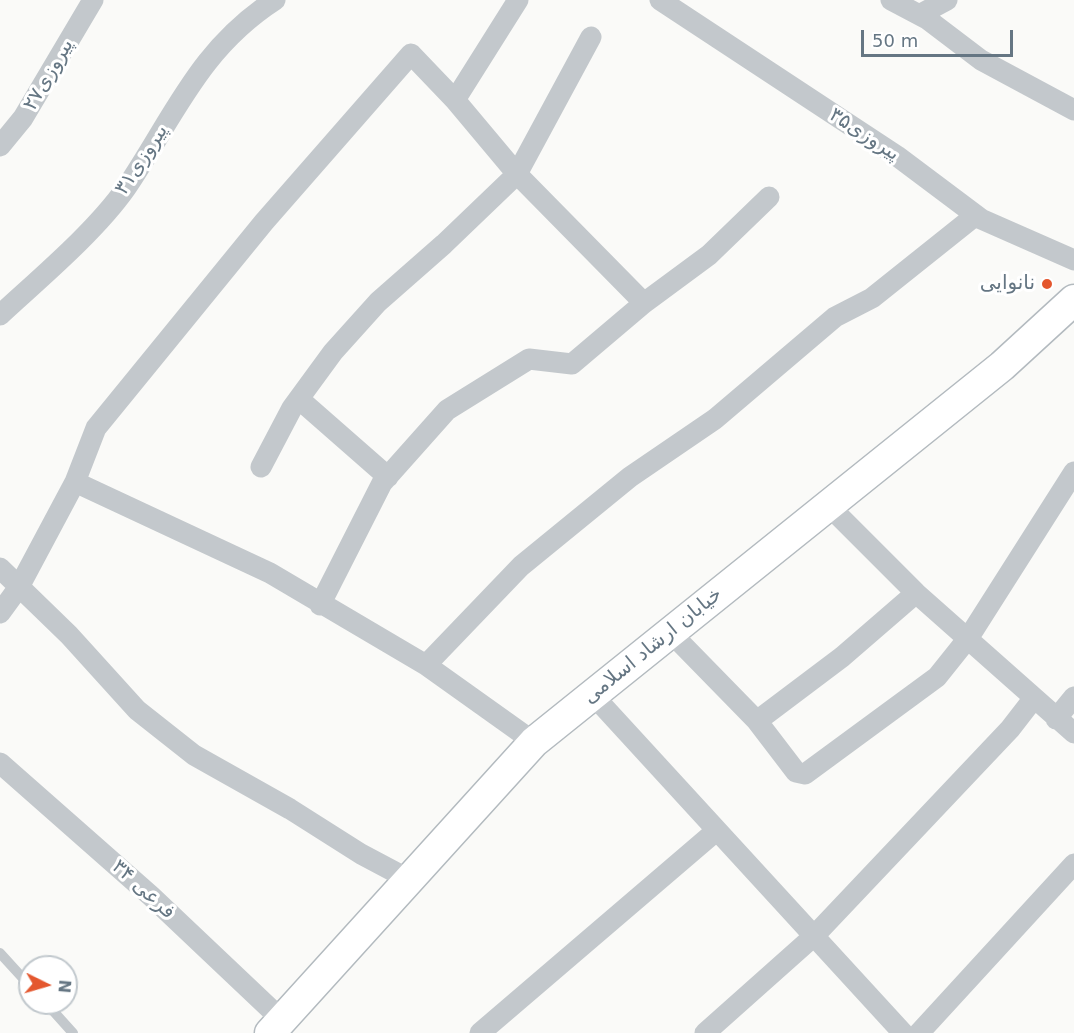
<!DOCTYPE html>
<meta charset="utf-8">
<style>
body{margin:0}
#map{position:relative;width:1074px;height:1033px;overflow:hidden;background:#fafaf8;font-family:"DejaVu Sans",sans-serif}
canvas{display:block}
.north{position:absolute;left:18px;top:955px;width:60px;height:60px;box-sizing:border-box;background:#fff;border:2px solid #c1c8cd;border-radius:50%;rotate:95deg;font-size:16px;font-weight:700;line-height:24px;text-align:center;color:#657683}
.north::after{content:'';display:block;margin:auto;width:21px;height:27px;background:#e4572e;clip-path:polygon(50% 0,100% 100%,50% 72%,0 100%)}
.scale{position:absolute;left:861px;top:30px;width:152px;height:27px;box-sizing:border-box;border:3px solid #657683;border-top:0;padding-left:8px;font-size:18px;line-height:21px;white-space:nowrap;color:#657683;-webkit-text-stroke:4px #fff;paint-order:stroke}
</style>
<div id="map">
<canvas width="1074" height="1033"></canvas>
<div class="north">N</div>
<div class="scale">50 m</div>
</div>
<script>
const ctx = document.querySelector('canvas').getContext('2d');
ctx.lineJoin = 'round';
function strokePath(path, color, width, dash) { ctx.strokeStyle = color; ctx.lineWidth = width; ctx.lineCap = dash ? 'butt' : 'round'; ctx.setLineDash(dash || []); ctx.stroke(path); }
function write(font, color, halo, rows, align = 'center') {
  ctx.font = font + ' "DejaVu Sans","Noto Naskh Arabic",sans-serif'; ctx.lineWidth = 6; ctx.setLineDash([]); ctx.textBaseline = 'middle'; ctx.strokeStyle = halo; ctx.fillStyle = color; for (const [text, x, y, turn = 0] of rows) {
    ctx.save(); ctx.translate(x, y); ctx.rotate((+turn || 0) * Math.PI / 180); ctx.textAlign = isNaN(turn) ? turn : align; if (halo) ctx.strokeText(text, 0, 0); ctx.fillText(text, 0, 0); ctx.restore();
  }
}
const lane = new Path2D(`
 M 0,953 L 30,986
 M 46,1003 L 73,1033`);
const street = new Path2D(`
 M 660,0 L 897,156 L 981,219 L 1074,260
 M 891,0 L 927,19 L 981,60 L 1074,110
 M 919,15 L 947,0
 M 455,100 L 518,0
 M 0,146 L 23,118 L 93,0
 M 0,315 C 40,278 95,232 126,188 C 174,117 199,49 275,0
 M 299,399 L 388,477
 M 261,467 L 292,408 L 333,352 L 378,302 L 444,244 L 517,174 L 591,37
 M 75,482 L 270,573 L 426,665 L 534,742
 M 827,504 L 916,593 L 1074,733
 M 0,568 L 69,635 L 137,710 L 194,755 L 290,809 L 361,854 L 410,880
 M 320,605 L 382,483 L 447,410 L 529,359 L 572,364 L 644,303 L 709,255 L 769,197
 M 0,613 L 19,587 L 75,482 L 96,428 L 264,222 L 411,54 L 455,100 L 517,174 L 644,303
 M 671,633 L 757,721 L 796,772 L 805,774 L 937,677 L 969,637 L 1074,472
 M 426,665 L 521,566 L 630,477 L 715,419 L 835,317 L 872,298 L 976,215
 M 592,694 L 903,1033
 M 1056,719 L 1074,697
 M 757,721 L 842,657 L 916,593
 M 0,763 L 151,896 L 282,1020
 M 480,1033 L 716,831
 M 705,1033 L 814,936 L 1010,729 L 1034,698
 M 919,1033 L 1074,864`);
const secondary = new Path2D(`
 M 270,1033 L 534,742 L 1002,366 L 1074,300`);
const markers = [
 [1047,284,6,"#e4572e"]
];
const streetNames = [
 ["پیروزی۲۷",49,75,-60],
 ["پیروزی۳۵",864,135,33],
 ["پیروزی۳۱",142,160,-57],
 ["خیابان ارشاد اسلامی",653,646,-39],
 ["فرعی ۳۴",143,890,42]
];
const poiNames = [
 ["نانوایی",1035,284]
];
strokePath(secondary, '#b3babf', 33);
strokePath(lane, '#c3c8cc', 10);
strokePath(street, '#c3c8cc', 21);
strokePath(secondary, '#fff', 30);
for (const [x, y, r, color] of markers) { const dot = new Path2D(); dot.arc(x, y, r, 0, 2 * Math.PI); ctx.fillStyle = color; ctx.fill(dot); strokePath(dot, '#fff', 2); }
write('20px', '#657683', '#fff', streetNames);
write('20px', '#657683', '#fff', poiNames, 'right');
</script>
